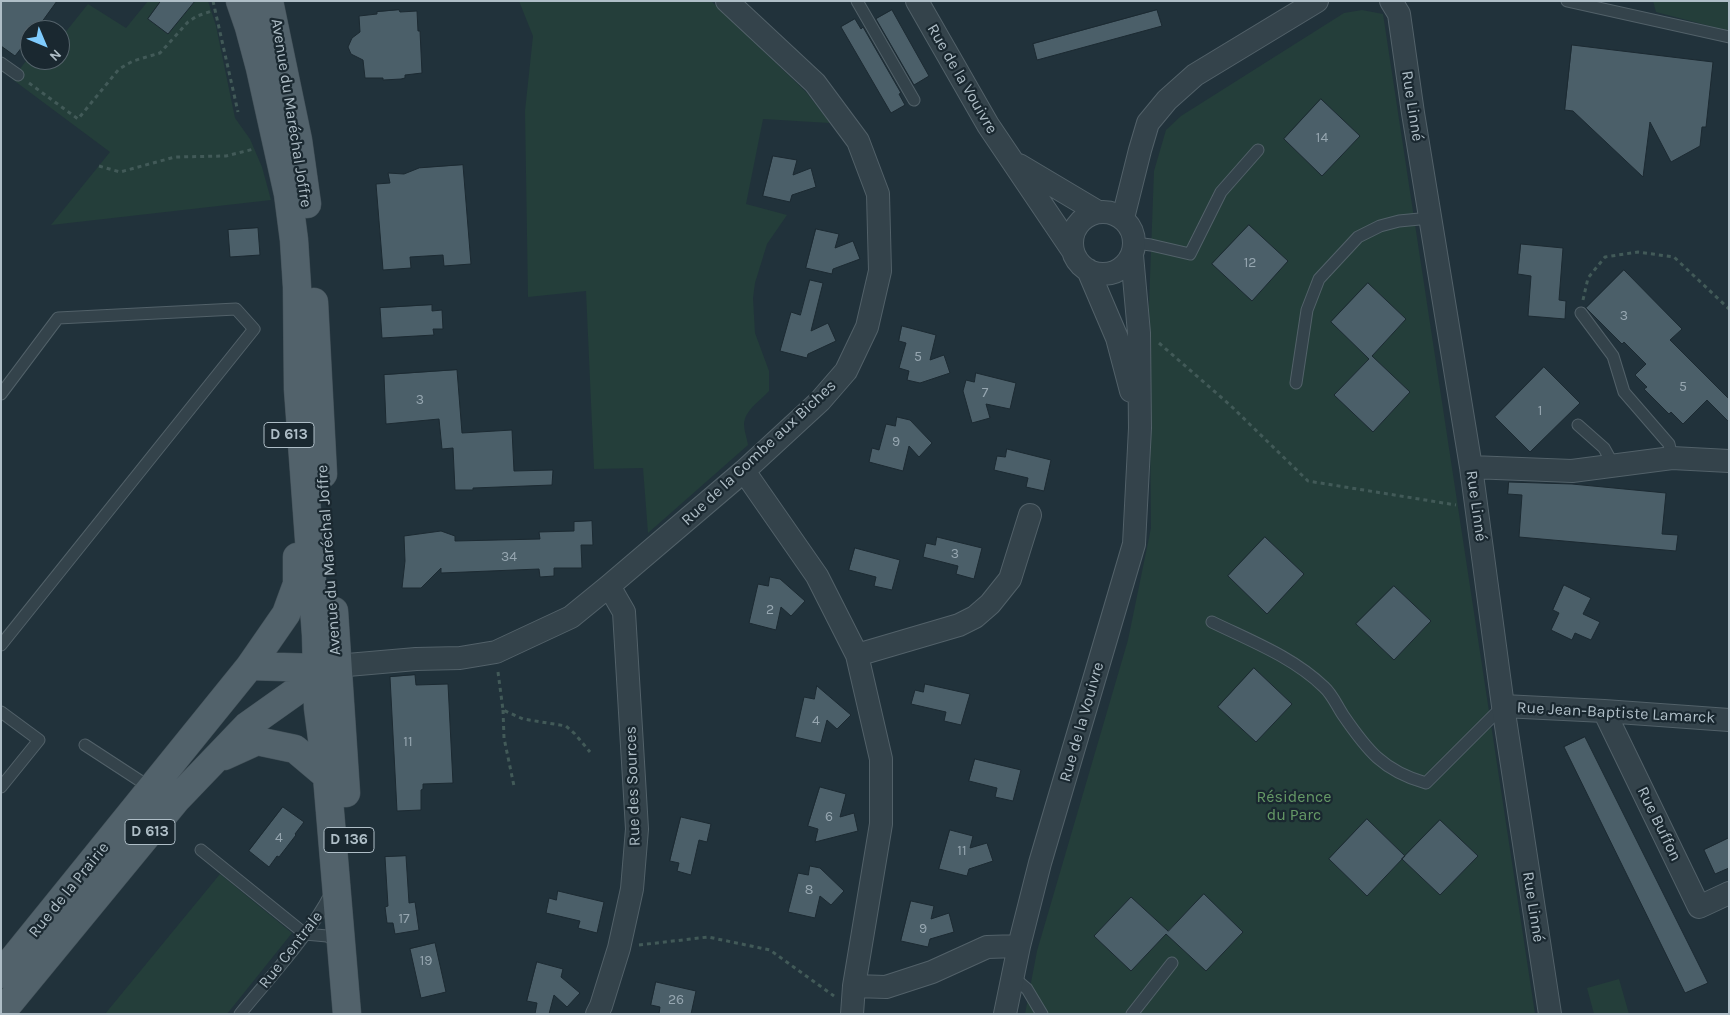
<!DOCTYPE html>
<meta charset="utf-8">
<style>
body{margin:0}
#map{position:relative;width:1730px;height:1015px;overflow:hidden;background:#21323b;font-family:Karla,sans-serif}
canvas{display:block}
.frame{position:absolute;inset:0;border:2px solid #afbec7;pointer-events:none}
.north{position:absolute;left:20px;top:20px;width:50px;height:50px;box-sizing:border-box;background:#1a2830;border:1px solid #56646c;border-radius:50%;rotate:135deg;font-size:14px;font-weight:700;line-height:20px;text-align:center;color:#afbec7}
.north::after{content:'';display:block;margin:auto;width:18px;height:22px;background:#7fcbfd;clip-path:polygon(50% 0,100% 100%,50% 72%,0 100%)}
</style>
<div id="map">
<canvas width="1730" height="1015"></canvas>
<div class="frame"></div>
<div class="north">N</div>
</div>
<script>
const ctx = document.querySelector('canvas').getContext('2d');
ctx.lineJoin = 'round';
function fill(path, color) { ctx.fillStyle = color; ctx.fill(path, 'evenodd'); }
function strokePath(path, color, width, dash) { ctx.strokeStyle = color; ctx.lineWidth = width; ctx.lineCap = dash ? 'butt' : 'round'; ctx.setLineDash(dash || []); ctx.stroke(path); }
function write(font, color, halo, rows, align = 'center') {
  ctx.font = font + ' Karla,sans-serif'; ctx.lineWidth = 4.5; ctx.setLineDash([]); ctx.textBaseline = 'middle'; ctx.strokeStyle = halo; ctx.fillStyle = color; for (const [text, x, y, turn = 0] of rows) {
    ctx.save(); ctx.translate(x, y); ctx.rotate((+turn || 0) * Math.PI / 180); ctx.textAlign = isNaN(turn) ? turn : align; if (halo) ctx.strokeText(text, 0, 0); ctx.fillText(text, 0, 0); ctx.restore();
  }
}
const green = new Path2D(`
 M 148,1 L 208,1 L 216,26 L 235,118 L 250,139 L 262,167 L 271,200 L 51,225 L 110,152 L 12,79 L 30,56 L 30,60 L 60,60 L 60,39 L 88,4 L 126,28 Z
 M 519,1 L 711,1 L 806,92 L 830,123 L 763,119 L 746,204 L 787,215 L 767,244 L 755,283 L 753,298 L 755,333 L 769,371 L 769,391 C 760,401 745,410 744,424 C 744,431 747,438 748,445 L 648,533 L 643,468 L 594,469 L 586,291 L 528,297 L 525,111 L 533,36 Z
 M 1653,1 L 1729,1 L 1729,31 L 1656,12 Z
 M 1362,10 L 1383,14 L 1535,1014 L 1025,1014 L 1037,951 L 1128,640 L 1151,528 L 1149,305 L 1154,171 L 1166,130 L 1181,116 L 1344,13 Z
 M 220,874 L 292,933 L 227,1014 L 105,1014 Z
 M 1619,979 L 1629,1014 L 1594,1014 L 1587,988 Z`);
const building = new Path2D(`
 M 1,1 L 57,1 L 36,30 L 30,30 L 30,37 L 15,56 L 1,46 Z
 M 161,1 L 195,1 L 168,34 L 148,19 Z
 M 399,10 L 400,12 L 417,11 L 418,31 L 420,31 L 422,73 L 405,75 L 405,78 L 401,79 L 383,80 L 383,78 L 365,78 L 363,60 L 351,54 L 348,47 L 352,38 L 360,32 L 359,16 L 377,14 L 377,12 Z
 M 892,10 L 929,76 L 914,85 L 876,19 Z
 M 1157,10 L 1162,26 L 1037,60 L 1033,44 Z
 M 855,19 L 861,29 L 863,27 L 901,93 L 899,94 L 905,105 L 891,113 L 841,27 Z
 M 1572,45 L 1713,62 L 1706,127 L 1702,127 L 1700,146 L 1671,162 L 1650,122 L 1643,177 L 1573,111 L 1565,110 Z
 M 1321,99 L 1360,136 L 1322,176 L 1284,139 Z
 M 773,156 L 797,160 L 793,175 L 811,168 L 816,187 L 792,195 L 790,202 L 763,196 Z
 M 463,165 L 471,264 L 444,266 L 443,255 L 410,257 L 411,268 L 383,270 L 376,184 L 390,183 L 388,173 L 404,174 L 419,168 Z
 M 1249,225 L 1288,261 L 1252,301 L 1212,264 Z
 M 258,228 L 260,255 L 230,257 L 228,230 Z
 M 816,229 L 839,234 L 835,248 L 853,241 L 860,259 L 833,269 L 832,274 L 806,268 Z
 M 1521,244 L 1563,248 L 1559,300 L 1566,301 L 1565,319 L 1528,316 L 1531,276 L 1518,274 Z
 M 1624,270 L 1682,329 L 1670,340 L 1729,399 L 1729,422 L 1707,400 L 1683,424 L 1671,412 L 1669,414 L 1644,389 L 1647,387 L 1635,375 L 1646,364 L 1624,342 L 1622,344 L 1586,308 Z
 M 810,280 L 823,283 L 811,331 L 828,323 L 836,341 L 808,354 L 807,358 L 780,351 L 791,312 L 800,315 Z
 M 1368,283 L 1406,319 L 1372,356 L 1410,392 L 1373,432 L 1334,395 L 1369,359 L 1331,322 Z
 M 432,305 L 432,311 L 442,310 L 443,329 L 433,329 L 434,335 L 382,338 L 380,308 Z
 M 902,326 L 936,335 L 930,360 L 944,355 L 950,373 L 920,383 L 907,380 L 909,371 L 899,368 L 906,343 L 899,341 Z
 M 1544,367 L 1580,403 L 1530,452 L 1495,417 Z
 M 457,370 L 462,433 L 512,430 L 514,471 L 553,470 L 552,485 L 473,488 L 473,490 L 455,490 L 453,448 L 442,449 L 439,419 L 386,424 L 384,375 Z
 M 976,373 L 1016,383 L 1010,409 L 986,404 L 990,418 L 972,423 L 963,391 L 966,380 L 974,382 Z
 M 897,417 L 910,420 L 932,443 L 919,457 L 909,446 L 903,471 L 869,462 L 872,448 L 879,450 L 886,424 L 895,426 Z
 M 1007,449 L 1051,460 L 1044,491 L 1026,487 L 1028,478 L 994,470 L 997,456 L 1005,457 Z
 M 1509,482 L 1572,484 L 1666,493 L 1662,534 L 1678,535 L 1676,551 L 1519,537 L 1522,495 L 1508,494 Z
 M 592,521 L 593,545 L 581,545 L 582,568 L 554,568 L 554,576 L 540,577 L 539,569 L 441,573 L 441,568 L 421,588 L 402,588 L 405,561 L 404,536 L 441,531 L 455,536 L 455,541 L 540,539 L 539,532 L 574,531 L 574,522 Z
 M 937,537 L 982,548 L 974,579 L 956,574 L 958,566 L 923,557 L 926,543 L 935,545 Z
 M 1265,537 L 1304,574 L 1267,614 L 1228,576 Z
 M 855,548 L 900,560 L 892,590 L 874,586 L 876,577 L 849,570 Z
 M 770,577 L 780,579 L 805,601 L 791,616 L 781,607 L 776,630 L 749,623 L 758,584 L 768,586 Z
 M 1564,585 L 1591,598 L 1583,614 L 1600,622 L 1591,640 L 1575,633 L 1572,640 L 1551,630 L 1559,613 L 1553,610 Z
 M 1394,586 L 1431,621 L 1394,660 L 1356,624 Z
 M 1254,668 L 1292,704 L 1256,742 L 1218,707 Z
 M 415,675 L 416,685 L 448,684 L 453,783 L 423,784 L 423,789 L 421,790 L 421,810 L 397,811 L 390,677 Z
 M 925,684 L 970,694 L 961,725 L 944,721 L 946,712 L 911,704 L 915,690 L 923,692 Z
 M 817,686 L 851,715 L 837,729 L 827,720 L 821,743 L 795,737 L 804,697 L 814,699 Z
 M 1585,737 L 1708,983 L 1685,993 L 1564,747 Z
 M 975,759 L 1021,770 L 1013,801 L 995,797 L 997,788 L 969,781 Z
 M 820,787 L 846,794 L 840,817 L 854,813 L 858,831 L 815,842 L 818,829 L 808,826 Z
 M 283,807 L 304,822 L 295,834 L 296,835 L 279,857 L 277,856 L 269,867 L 249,851 Z
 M 681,817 L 711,824 L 707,842 L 699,840 L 691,875 L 677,871 L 679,863 L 670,861 Z
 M 1367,819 L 1405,856 L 1367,896 L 1329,859 Z
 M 1440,820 L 1478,856 L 1440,895 L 1402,859 Z
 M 950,830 L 973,836 L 970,848 L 987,843 L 993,861 L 969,869 L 967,876 L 939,869 Z
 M 1729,838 L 1729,868 L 1715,874 L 1704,850 Z
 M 406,856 L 409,903 L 415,902 L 419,930 L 395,934 L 393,923 L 387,923 L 385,907 L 388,906 L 385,857 Z
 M 810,866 L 820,868 L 844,891 L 831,905 L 820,896 L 815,918 L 788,912 L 798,873 L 808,875 Z
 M 558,891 L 604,902 L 597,933 L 578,928 L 580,921 L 546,913 L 549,898 L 556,900 Z
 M 1204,894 L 1243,932 L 1206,971 L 1166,934 L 1131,971 L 1094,936 L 1131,897 L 1168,931 Z
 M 911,901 L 934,906 L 931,919 L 949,913 L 954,932 L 930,939 L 928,947 L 901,941 Z
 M 435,943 L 446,992 L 421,998 L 410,949 Z
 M 537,962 L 563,969 L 561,977 L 580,993 L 567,1007 L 554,995 L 549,1014 L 535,1014 L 537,1003 L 527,1001 Z
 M 656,982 L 696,991 L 691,1014 L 659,1014 L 660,1007 L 651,1005 Z`);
const path = new Path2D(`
 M 213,1 L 238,112
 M 29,83 L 78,119 L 119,69 L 133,61 L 160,53 L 188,22 L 197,16 L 215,10
 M 99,166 L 120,172 L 175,157 L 226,156 L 254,149
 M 1583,300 L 1588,278 L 1605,257 L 1638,252 L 1674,257 L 1729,309
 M 1159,343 L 1230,405 L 1308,481 L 1456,505
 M 498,672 L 503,710 L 523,719 L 566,726 L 575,734 L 590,752
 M 503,710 L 504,738 L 514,786
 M 639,945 L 708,937 L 770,950 L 834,996`);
const service = new Path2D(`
 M 857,1 L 914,100
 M 1567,1 L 1729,37
 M 1,63 L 18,75
 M 1135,243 L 1151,245 L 1190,254 L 1221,192 L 1258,150
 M 1581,313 L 1613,356 L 1624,392 L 1669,444 L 1672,458
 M 1296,383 L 1307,310 L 1319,279 L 1358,237 L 1380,226 L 1399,221 L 1430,218
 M 1,394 L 58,318 L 236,309 L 254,329 L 1,645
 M 1578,425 L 1604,448 L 1614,466
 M 1212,622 C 1251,641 1293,657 1324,687 C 1332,694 1337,706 1343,715 C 1367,750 1383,771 1426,783 L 1503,706
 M 1,712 L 39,740 L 1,787
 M 85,745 L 151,788
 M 201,850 L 305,934 L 327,936 L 340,943
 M 1013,977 L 1027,989 L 1042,1014
 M 240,1014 C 271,976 309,936 331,893
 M 1132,1014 L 1172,963`);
const minor = new Path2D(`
 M 917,1 L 988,125 L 1073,251
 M 1391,1 L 1399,14 L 1413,113 L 1471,467 L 1503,706 L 1550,1014
 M 1019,165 L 1098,212
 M1072 243a31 31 0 1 1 62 0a31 31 0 1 1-62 0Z
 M 1123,218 L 1140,150 L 1148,123 L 1167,100 L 1195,75 L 1317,1
 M 1088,270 L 1117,338 L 1131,391
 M 1471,467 L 1572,471 L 1672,458 L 1729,461
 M 744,471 L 817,576 L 857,655 L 881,759 L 881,824 L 854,986 L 852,1014
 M 857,655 L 959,625 L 975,617 L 990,604 L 1010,579 L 1030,515
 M 336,666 L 416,659 L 460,658 L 496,652 L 571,617 L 609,586 L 744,471 L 820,401 L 846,371 L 867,327 L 880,271 L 878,194 L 858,141 L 815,83 L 727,1
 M 1503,706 L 1604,711 L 1729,720
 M 1604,711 L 1699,907 L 1729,893
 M 854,986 L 886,987 L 932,972 L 987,947 L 1019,946
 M 597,1014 L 601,1006 L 619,948 L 632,889 L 637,829 L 624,612 L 609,586
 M 1005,1014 L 1019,946 L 1040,863 L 1134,544 L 1140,428 L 1139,333 L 1132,255`);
const primary = new Path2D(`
 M 240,1 L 249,27 L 260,68 L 288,194 L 294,240 L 297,287 L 298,389 L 316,635 L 318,708 L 327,776 L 347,1014
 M 269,1 L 298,140 L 307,204
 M 314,302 L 323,474
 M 334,611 L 346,793
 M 250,666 L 317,668 L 330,667
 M 224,756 L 257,741 L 295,749 L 327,776
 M 1,974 L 250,666 L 286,614 L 297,584 L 297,557
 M 1,1013 L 176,800 L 247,726 L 302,687 L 317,668`);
const numberNames = [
 ["14",1322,138],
 ["12",1250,263],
 ["3",1624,316],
 ["5",918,357],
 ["5",1683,387],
 ["7",985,393],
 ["3",420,400],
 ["1",1540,411],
 ["9",896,442],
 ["3",955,554],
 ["34",509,557],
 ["2",770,610],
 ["4",816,721],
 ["11",408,742],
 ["6",829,817],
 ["4",279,838],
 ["11",962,851],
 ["8",809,890],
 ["17",404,919],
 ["9",923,929],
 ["19",426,961],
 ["26",676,1000]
];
const shields = [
 [289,435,50],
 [150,832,50],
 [349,840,50]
];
const shieldNames = [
 ["D 613",289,435],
 ["D 613",150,832],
 ["D 136",349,840]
];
const streetNames = [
 ["Rue de la Vouivre",962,79,60],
 ["Rue Linné",1412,106,81],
 ["Avenue du Maréchal Joffre",291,113,81],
 ["Rue de la Combe aux Biches",759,453,-43],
 ["Rue Linné",1476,506,82],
 ["Avenue du Maréchal Joffre",329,560,-94],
 ["Rue Jean-Baptiste Lamarck",1616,713,3],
 ["Rue de la Vouivre",1082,722,-74],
 ["Rue des Sources",633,786,-92],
 ["Rue Buffon",1659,824,64],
 ["Rue de la Prairie",69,890,-51],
 ["Rue Linné",1533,907,81],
 ["Rue Centrale",291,950,-52]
];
const parkNames = [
 ["Résidence",1294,797],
 ["du Parc",1294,815]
];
fill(green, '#243e3a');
fill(building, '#4b5f69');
strokePath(building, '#1c2a32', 1);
strokePath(service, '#526169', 13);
strokePath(minor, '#526169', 24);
strokePath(primary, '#414f57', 29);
strokePath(path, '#425a58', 3, [4, 4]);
strokePath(service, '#34434b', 11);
strokePath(minor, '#34434b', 22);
strokePath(primary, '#52626b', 28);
write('14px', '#96a6b0', null, numberNames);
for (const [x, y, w] of shields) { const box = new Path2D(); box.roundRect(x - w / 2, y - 12.5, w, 25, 4); ctx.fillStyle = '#1a2830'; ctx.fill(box); strokePath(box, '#afbec7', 1); }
write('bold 15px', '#afbec7', null, shieldNames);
write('16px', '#afbec7', '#1a2830', streetNames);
write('16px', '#659966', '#1a2830', parkNames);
</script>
